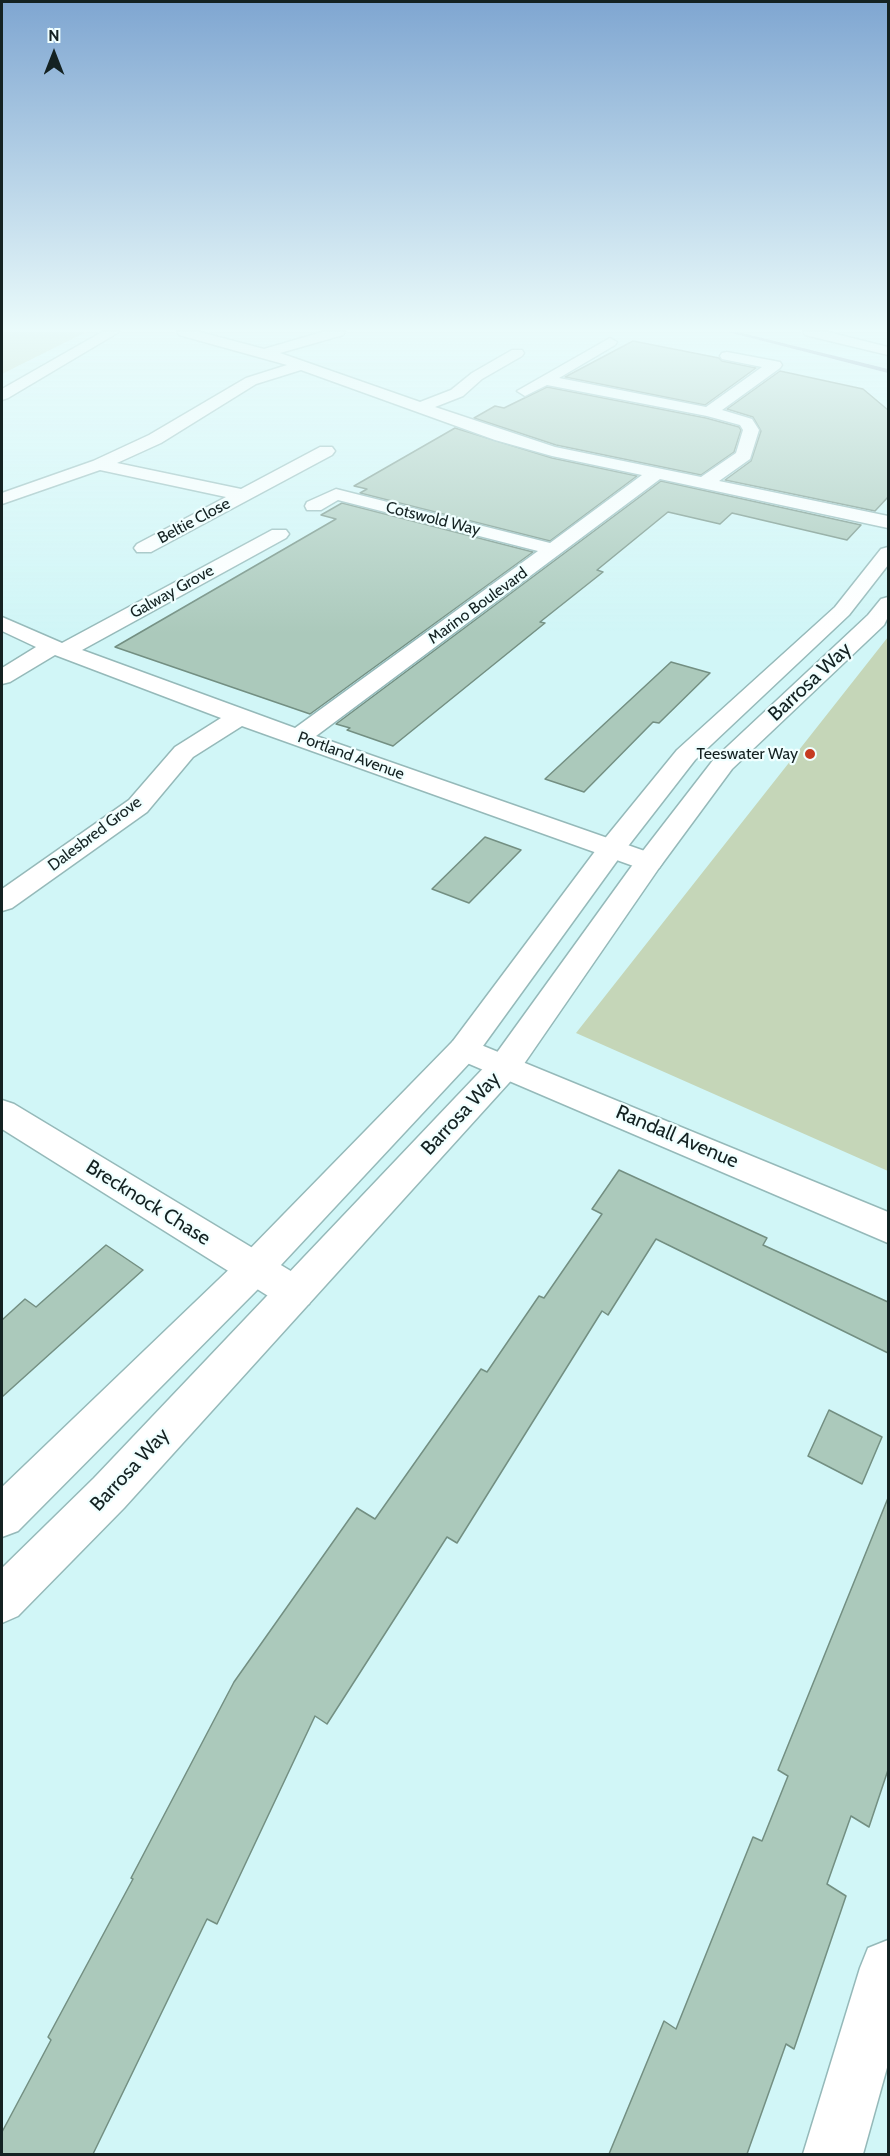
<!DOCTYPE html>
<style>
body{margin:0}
#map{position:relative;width:890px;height:2156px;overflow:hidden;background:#d1f6f7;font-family:Cabin,sans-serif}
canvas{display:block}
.frame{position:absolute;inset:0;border:3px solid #142222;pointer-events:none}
.north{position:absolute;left:24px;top:24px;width:60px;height:60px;-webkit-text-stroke:4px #f0ffff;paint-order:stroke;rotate:0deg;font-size:16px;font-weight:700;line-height:24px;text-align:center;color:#142222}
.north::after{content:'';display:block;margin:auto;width:21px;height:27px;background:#142222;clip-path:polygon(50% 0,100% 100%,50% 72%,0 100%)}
</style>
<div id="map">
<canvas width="890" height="2156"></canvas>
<div class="frame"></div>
<div class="north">N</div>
</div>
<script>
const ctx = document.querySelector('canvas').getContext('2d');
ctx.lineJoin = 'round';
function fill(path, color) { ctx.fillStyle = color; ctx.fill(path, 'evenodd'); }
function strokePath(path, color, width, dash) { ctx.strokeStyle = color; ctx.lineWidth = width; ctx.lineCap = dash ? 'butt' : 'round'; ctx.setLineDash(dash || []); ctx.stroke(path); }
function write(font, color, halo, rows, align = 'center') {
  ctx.font = font + ' Cabin,sans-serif'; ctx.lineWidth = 4.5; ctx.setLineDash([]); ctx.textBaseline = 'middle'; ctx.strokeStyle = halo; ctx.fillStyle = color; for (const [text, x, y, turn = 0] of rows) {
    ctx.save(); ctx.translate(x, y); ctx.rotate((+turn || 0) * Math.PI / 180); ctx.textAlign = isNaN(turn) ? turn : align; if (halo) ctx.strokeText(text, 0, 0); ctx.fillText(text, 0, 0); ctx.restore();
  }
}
const green = new Path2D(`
 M 2,332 L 86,332 L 2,374 Z
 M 888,637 L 888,1171 L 576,1033 Z`);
const stream = new Path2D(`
 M 728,332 L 738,332 L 888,369 L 888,373 Z`);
const building = new Path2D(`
 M 633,341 L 719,358 L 722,361 L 756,368 L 705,405 L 565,377 Z
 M 780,371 L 863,389 L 888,410 L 888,497 L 875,511 L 725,480 L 751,461 L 761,431 L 753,417 L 727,409 Z
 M 547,387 L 706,418 L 739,427 L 741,430 L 734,452 L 701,475 L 556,445 L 474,418 L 495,406 L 504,408 Z
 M 455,428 L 552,458 L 637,476 L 550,541 L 360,493 L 367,489 L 354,486 Z
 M 661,481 L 861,525 L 847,540 L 732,513 L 720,524 L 668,512 L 597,570 L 603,572 L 540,622 L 545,623 L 393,746 L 347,730 L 350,728 L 336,724 Z
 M 342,503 L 533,552 L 310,714 L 115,647 L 336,519 L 321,515 Z
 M 671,662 L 710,673 L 659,723 L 653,722 L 584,792 L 545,779 Z
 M 485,837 L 521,850 L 469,903 L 432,889 Z
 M 619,1170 L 767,1238 L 763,1245 L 888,1302 L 888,1353 L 656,1239 L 608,1315 L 602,1311 L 457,1543 L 447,1537 L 327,1724 L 315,1716 L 217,1924 L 207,1919 L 93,2154 L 2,2154 L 2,2132 L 51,2040 L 48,2037 L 133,1879 L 131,1878 L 234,1682 L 357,1508 L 375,1519 L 481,1369 L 487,1372 L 539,1296 L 544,1298 L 602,1214 L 592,1209 Z
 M 106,1245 L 143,1270 L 2,1397 L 2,1320 L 25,1299 L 36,1307 Z
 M 829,1410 L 882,1437 L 862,1484 L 808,1456 Z
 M 888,1498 L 888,1770 L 869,1827 L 851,1816 L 827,1884 L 846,1896 L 794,2049 L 786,2044 L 747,2154 L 609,2154 L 664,2021 L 676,2029 L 753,1837 L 762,1841 L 788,1776 L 778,1770 Z`);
const minor = new Path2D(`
 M 102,332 L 119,332 L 8,398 L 2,400 L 2,389 Z
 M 177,332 L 200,332 L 264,349 L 322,332 L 345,332 L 343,335 L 280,353 L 420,402 L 451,390 L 472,373 L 512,350 L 522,350 L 524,353 L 522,356 L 482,379 L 463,396 L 435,407 L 555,447 L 701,477 L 736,453 L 743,430 L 740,425 L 707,416 L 547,385 L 525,396 L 517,391 L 610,338 L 617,342 L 615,345 L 559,378 L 706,407 L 762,367 L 722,359 L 720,356 L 722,353 L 727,352 L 780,362 L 782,365 L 780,368 L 722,410 L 752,419 L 759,430 L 750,459 L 719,481 L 888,516 L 888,528 L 660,479 L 316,736 L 659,856 L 663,862 L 659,868 L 649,870 L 639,868 L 242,726 L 193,757 L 147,812 L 12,908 L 2,911 L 2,889 L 129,800 L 175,747 L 221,718 L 55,655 L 10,682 L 2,684 L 2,668 L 36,647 L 2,631 L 2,617 L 62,643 L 272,530 L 286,530 L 289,534 L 286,538 L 82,650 L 295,728 L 538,551 L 338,500 L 321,510 L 307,510 L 305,506 L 307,502 L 336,489 L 550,543 L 642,475 L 552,456 L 495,440 L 301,370 L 256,384 L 161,443 L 117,463 L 241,489 L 320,447 L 332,447 L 335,451 L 332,455 L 151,552 L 137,552 L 134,548 L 137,544 L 226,497 L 100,470 L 2,504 L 2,493 L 93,461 L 149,435 L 246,378 L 287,365 L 179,335 Z
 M 464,1038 L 888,1212 L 888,1243 L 453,1057 L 448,1049 L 453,1041 Z
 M 2,1100 L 14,1104 L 309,1282 L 314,1293 L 309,1304 L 295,1309 L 281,1304 L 2,1129 Z
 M 888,1940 L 888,2064 L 863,2154 L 803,2154 L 860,1968 L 868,1948 Z`);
const tertiary = new Path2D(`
 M 803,332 L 828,332 L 888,347 L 888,355 L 805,335 Z
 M 888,547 L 888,565 L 849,615 L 695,760 L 622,854 L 475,1057 L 267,1280 L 18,1531 L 2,1537 L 2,1487 L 241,1258 L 453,1041 L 602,842 L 677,750 L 835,607 L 881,549 Z
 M 888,597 L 888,617 L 884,625 L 732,769 L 659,868 L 517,1074 L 124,1508 L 18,1616 L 2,1623 L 2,1568 L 94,1478 L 493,1058 L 639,856 L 714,759 L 868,615 L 881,599 Z`);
const markers = [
 [810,754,6,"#c63b21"]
];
const farStreetnames = [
 ["Cotswold Way",433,519,14],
 ["Beltie Close",194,521,-28],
 ["Galway Grove",172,592,-29],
 ["Marino Boulevard",478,606,-36],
 ["Portland Avenue",351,756,20],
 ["Dalesbred Grove",95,834,-37]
];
const farPoinames = [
 ["Teeswater Way",798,754]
];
const streetNames = [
 ["Barrosa Way",810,682,-43],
 ["Barrosa Way",461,1114,-47],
 ["Randall Avenue",677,1137,23],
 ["Brecknock Chase",148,1203,32],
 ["Barrosa Way",130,1470,-47]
];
fill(green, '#c5d6b8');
fill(stream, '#8292af');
fill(building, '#abc9bb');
strokePath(building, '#738f82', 1.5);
strokePath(minor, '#95b9b9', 3);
strokePath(tertiary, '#95b9b9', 3);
fill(minor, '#fff');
fill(tertiary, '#fff');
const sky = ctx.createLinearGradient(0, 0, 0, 634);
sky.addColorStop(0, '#7fa6d1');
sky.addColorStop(0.52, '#eafbfb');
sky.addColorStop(1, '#eafbfb00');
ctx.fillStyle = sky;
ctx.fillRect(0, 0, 890, 634);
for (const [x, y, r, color] of markers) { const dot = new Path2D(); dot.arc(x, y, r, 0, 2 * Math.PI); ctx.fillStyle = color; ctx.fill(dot); strokePath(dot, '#f0ffff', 2); }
write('16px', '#142222', '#f0ffff', farStreetnames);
write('16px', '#142222', '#f0ffff', farPoinames, 'right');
write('20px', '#142222', '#f0ffff', streetNames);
</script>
